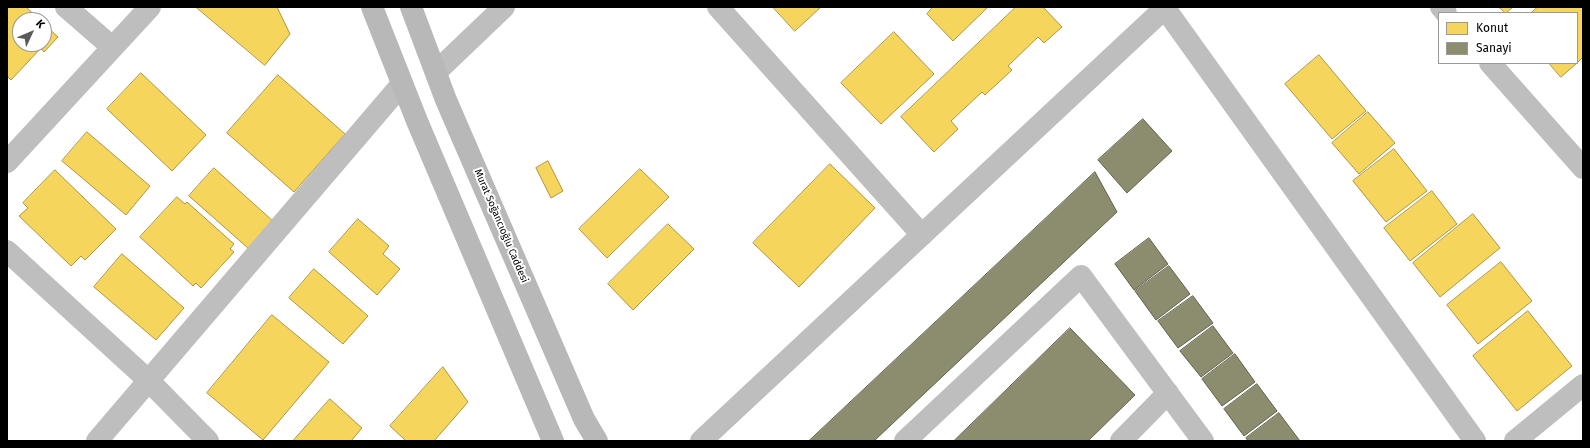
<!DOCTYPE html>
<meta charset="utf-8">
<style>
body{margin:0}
#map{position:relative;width:1590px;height:448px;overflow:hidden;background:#fff;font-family:"Fira Sans",sans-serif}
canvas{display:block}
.frame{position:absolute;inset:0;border:8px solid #000;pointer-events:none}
.legend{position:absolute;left:1438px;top:12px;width:140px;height:52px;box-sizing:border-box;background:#fff;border:1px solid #999;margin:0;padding:5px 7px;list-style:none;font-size:12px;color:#000}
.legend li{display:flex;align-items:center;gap:8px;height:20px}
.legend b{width:20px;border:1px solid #999}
.north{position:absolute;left:12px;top:12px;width:40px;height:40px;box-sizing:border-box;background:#fff;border:1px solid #999;border-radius:50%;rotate:46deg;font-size:11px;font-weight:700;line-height:16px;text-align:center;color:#000}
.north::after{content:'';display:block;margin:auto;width:14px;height:18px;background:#595959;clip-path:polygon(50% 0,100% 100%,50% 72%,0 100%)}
</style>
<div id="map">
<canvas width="1590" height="448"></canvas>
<div class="frame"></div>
<ul class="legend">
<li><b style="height:11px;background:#f6d55c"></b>Konut</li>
<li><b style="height:11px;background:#8c8c6e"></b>Sanayi</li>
</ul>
<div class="north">K</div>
</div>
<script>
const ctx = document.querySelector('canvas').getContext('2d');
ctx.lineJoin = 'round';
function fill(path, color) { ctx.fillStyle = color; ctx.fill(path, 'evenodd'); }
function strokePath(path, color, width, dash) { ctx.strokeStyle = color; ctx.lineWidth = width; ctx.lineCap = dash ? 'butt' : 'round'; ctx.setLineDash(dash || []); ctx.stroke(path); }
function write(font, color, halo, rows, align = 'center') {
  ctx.font = font + ' "Fira Sans",sans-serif'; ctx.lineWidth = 4; ctx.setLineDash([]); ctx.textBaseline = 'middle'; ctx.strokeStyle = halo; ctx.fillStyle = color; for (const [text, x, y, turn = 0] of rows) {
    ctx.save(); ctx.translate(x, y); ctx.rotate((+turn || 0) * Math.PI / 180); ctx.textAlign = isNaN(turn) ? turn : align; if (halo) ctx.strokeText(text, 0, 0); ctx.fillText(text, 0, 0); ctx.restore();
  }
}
const homes = new Path2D(`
 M 7,7 L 26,7 L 40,20 L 20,20 L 20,44 L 44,44 L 44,24 L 58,37 L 44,52 L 41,48 L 11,80 L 7,76 Z
 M 196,7 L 277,7 L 290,34 L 265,65 Z
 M 773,7 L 821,7 L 795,31 Z
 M 933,7 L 988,7 L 953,41 L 927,14 Z
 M 1016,7 L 1043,7 L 1062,27 L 1044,43 L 1038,37 L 1008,66 L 1012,70 L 985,95 L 982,92 L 951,121 L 958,129 L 934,152 L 901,117 Z
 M 1499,7 L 1513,7 L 1506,13 Z
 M 1538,7 L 1583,7 L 1583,57 L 1577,63 L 1577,13 L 1531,13 Z
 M 894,32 L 934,74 L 881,124 L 841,83 Z
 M 1319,55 L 1366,111 L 1332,139 L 1285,84 Z
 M 1549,63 L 1577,63 L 1561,77 Z
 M 141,73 L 206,135 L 172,171 L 107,109 Z
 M 278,75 L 345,134 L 294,192 L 227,133 Z
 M 1368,112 L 1395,143 L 1359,174 L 1332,143 Z
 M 87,132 L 150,186 L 126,215 L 62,161 Z
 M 1394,149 L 1427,191 L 1386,222 L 1353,181 Z
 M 548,161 L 563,191 L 551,198 L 536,168 Z
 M 830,164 L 875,208 L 799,287 L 753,243 Z
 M 214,168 L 274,222 L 249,249 L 189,196 Z
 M 640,169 L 669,197 L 607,258 L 579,229 Z
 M 55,170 L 116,229 L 85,260 L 81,256 L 71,266 L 19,216 L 28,208 L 23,203 Z
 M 1432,191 L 1457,224 L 1410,261 L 1384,228 Z
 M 177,197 L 185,204 L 187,202 L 234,244 L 230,249 L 234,252 L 201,288 L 196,283 L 193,286 L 140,237 Z
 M 1473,214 L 1500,248 L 1440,297 L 1413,263 Z
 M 358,219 L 389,246 L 383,254 L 400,269 L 377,295 L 329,252 Z
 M 668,224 L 694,249 L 633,310 L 608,284 Z
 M 122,254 L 184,308 L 156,340 L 94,287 Z
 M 1501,262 L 1532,301 L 1478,344 L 1447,305 Z
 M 314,269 L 368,316 L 343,344 L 289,298 Z
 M 1528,311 L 1572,366 L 1517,411 L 1473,356 Z
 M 272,315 L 329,362 L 263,440 L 207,393 Z
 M 443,367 L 468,402 L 434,441 L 406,441 L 390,426 Z
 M 330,399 L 362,428 L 351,441 L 293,441 Z`);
const industry = new Path2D(`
 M 1143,119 L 1172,151 L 1127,193 L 1098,160 Z
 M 1095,172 L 1117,212 L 874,441 L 809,441 Z
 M 1149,238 L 1168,264 L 1134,290 L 1115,264 Z
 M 1169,266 L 1190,294 L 1156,320 L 1135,291 Z
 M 1193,296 L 1213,323 L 1178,348 L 1158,321 Z
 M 1213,326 L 1233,353 L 1201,377 L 1180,351 Z
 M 1070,328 L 1135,395 L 1088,441 L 954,441 Z
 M 1235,354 L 1255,382 L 1222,406 L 1202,379 Z
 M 1257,384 L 1277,411 L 1244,436 L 1224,409 Z
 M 1279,413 L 1300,441 L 1248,441 L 1246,438 Z`);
const minor = new Path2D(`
 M 66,7 L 112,47
 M 718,7 L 922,235
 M 1164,7 L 1475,441
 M 1441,7 L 1446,13
 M 1490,63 L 1583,168
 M 436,72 L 504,7
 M 7,162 L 150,7
 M 7,251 L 148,380 L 208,441
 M 97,441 L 402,84
 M 701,441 L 1166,7
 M 905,441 L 1081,276 L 1203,441
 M 1121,441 L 1168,393
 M 1515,441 L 1583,385`);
const secondary = new Path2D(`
 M 372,7 L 417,121 L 553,441
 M 411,7 L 446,100 L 584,419 L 597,441`);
const streetNames = [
 ["Murat Soğancıoğlu Caddesi",501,226,67]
];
fill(homes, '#f6d55c');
strokePath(homes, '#ac9540', 1);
fill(industry, '#8c8c6e');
strokePath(industry, '#62624d', 1);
strokePath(minor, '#bebebe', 22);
strokePath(secondary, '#b8b8b8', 22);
write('10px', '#000', '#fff', streetNames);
</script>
